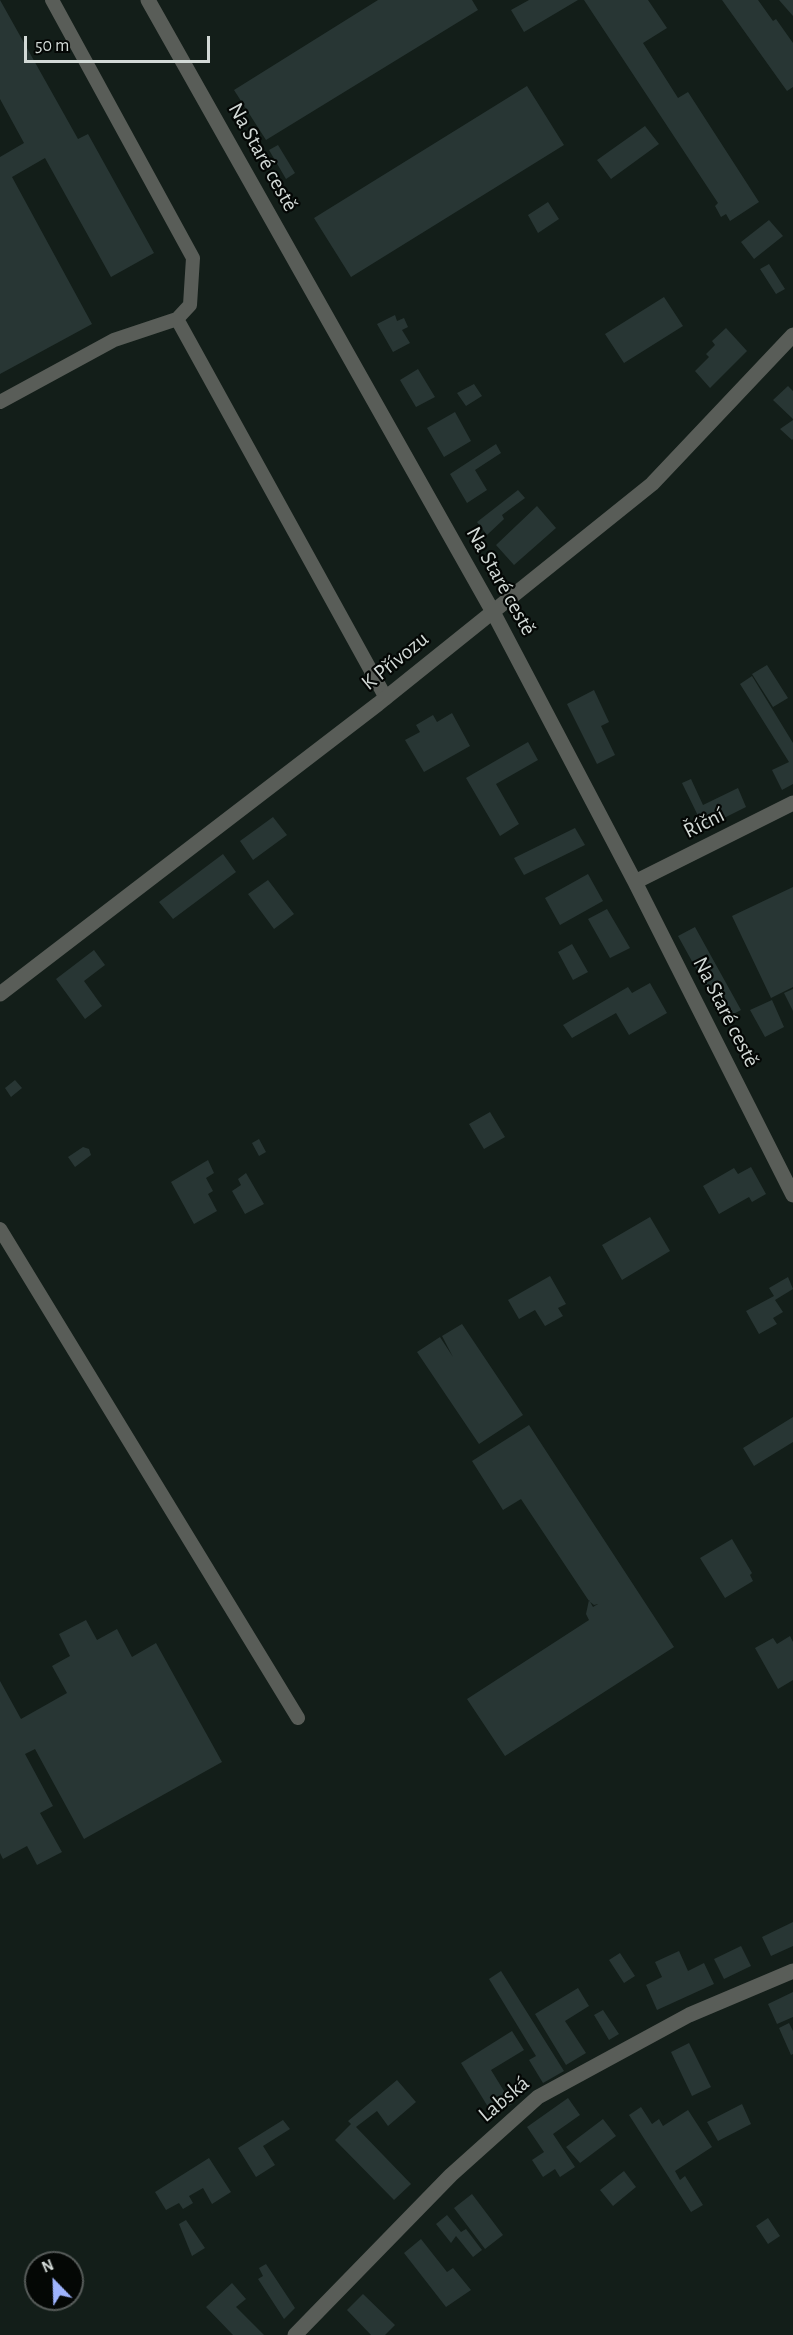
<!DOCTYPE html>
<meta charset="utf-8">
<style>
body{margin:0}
#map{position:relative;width:793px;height:2335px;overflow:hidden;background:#131e19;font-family:"Alegreya Sans",sans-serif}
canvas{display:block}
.north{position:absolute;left:24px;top:2251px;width:60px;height:60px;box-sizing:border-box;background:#040705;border:2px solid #565b59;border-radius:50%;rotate:337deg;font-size:16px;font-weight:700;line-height:24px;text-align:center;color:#d2d9d6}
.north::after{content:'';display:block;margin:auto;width:21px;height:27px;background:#9eb3fd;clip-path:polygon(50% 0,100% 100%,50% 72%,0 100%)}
.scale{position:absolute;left:24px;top:36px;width:186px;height:27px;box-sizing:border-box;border:3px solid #d2d9d6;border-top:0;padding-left:8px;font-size:18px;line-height:21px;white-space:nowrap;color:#d2d9d6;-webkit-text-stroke:4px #040705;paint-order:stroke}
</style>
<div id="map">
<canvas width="793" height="2335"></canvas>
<div class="north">N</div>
<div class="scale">50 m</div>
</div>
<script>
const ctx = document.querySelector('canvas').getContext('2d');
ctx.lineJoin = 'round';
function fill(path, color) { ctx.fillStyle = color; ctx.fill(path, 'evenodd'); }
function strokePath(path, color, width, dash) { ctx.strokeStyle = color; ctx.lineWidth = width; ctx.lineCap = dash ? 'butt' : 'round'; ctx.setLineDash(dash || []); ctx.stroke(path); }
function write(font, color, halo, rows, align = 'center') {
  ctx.font = font + ' "Alegreya Sans",sans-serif'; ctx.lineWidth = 4.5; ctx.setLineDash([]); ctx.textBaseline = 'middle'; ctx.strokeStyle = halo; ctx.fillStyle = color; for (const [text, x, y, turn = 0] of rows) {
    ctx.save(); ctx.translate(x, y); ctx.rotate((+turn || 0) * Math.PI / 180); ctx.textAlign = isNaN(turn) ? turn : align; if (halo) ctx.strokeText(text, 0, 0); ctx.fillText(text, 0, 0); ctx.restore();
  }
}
const building = new Path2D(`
 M 0,0 L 78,139 L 88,134 L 154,253 L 111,277 L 45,158 L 12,177 L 92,324 L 0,374 L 0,157 L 24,143 L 0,99 Z
 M 378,0 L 472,0 L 478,10 L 266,140 L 234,90 Z
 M 529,0 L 578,0 L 524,32 L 511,10 Z
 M 584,0 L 648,0 L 667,28 L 643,43 L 678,98 L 688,92 L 759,202 L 730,221 L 726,214 L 721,217 L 715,206 L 718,203 Z
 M 722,0 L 758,0 L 773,21 L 776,19 L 793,43 L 793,87 L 787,91 Z
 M 779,0 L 793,0 L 793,16 Z
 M 527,86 L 564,145 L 351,277 L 314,218 Z
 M 645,126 L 659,144 L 611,179 L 597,160 Z
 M 278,145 L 295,173 L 286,179 L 269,150 Z
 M 548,202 L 559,219 L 538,233 L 528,215 Z
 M 769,220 L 783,236 L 754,259 L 741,242 Z
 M 769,264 L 785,289 L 776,294 L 760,269 Z
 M 664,297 L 683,326 L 624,363 L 605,334 Z
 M 395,315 L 397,321 L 404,318 L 408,327 L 402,330 L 410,343 L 393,352 L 377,324 Z
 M 726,328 L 747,351 L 710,388 L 695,371 L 709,357 L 706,354 L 715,345 L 712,341 Z
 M 418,369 L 435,397 L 416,407 L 400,380 Z
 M 474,384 L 482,396 L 466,406 L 457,393 Z
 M 788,386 L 793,391 L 793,419 L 773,400 Z
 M 455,412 L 471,441 L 444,457 L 427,428 Z
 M 793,420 L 793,439 L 792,440 L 780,429 Z
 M 496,444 L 501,453 L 475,470 L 487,490 L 467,503 L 450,474 Z
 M 518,490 L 525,498 L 502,515 L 504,519 L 487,535 L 477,522 Z
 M 537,506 L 556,528 L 514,565 L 496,545 Z
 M 767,665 L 788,698 L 773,707 L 752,674 Z
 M 752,676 L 793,743 L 793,784 L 782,790 L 772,770 L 789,762 L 740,684 Z
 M 594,690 L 609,722 L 601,726 L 615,755 L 597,764 L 567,704 Z
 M 452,713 L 470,746 L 424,772 L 405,740 L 420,732 L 416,725 L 433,715 L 437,722 Z
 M 528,742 L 538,760 L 496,784 L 519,824 L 500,836 L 466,778 Z
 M 691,779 L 703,805 L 738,788 L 746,807 L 704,828 L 682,783 Z
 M 273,817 L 287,835 L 253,860 L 240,841 Z
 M 575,828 L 585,845 L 524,875 L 514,858 Z
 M 223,854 L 236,872 L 173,919 L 159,902 Z
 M 588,874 L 603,901 L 560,925 L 545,898 Z
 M 268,880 L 294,914 L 274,929 L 248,894 Z
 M 793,887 L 793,987 L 771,998 L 732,916 Z
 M 607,909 L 630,948 L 610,958 L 588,919 Z
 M 695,927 L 741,1010 L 724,1019 L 678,936 Z
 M 572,944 L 588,972 L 573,980 L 558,952 Z
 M 94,950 L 105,965 L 84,981 L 102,1006 L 85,1019 L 56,979 Z
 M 650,983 L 667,1013 L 629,1035 L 616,1013 L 572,1038 L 563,1025 L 628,987 L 632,993 Z
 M 793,989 L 793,1011 L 784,993 Z
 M 772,1000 L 784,1027 L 765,1037 L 750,1010 Z
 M 15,1080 L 22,1088 L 11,1097 L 5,1088 Z
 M 490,1112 L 505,1137 L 484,1149 L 469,1124 Z
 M 259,1139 L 266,1152 L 259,1156 L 252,1143 Z
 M 83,1147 L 89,1149 L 91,1155 L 75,1167 L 68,1157 Z
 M 208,1160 L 214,1173 L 206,1178 L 213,1191 L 208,1194 L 217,1211 L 194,1224 L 171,1182 Z
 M 751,1167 L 766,1194 L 752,1202 L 749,1197 L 719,1214 L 703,1186 L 734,1168 L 738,1174 Z
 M 246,1173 L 264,1204 L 245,1214 L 232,1191 L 241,1185 L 238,1179 Z
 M 650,1217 L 670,1251 L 622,1280 L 602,1245 Z
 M 550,1276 L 566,1304 L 558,1308 L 563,1316 L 545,1326 L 535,1310 L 519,1319 L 508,1300 Z
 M 788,1277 L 793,1289 L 775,1300 L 783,1312 L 773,1318 L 777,1324 L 759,1334 L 746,1311 L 774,1296 L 769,1288 Z
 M 462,1324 L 523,1415 L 479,1444 L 417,1352 L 440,1337 L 453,1357 L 442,1336 Z
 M 793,1417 L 793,1442 L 754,1466 L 743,1448 Z
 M 529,1425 L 674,1647 L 505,1756 L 467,1699 L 589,1620 L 586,1614 L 589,1600 L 593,1607 L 598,1604 L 594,1605 L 589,1601 L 521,1499 L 503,1510 L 472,1461 Z
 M 732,1539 L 752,1573 L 750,1575 L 753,1581 L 725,1598 L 700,1558 Z
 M 86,1620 L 97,1640 L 117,1629 L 132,1657 L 156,1643 L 222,1762 L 84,1839 L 35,1749 L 25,1754 L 53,1806 L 40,1813 L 62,1852 L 37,1865 L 27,1846 L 3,1859 L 0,1853 L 0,1681 L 21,1719 L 67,1693 L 52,1666 L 70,1656 L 59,1634 Z
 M 790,1636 L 793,1642 L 793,1680 L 778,1689 L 755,1648 L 773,1638 L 777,1644 Z
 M 793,1922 L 793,1946 L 771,1956 L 762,1937 Z
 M 741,1946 L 751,1966 L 724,1979 L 714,1959 Z
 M 679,1951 L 688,1971 L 704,1963 L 714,1984 L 657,2010 L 646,1985 L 662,1977 L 655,1962 Z
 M 620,1953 L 635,1976 L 624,1983 L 609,1960 Z
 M 501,1971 L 564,2071 L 543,2083 L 529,2060 L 536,2056 L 489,1979 Z
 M 578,1988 L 589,2006 L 565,2021 L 586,2053 L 566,2065 L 535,2014 Z
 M 793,1992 L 793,2017 L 777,2024 L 768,2004 Z
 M 603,2010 L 619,2034 L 609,2040 L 594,2015 Z
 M 789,2023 L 793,2031 L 793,2054 L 791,2055 L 779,2028 Z
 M 512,2031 L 524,2050 L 491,2070 L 512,2104 L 493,2115 L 461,2063 Z
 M 689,2043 L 711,2087 L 692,2096 L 671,2052 Z
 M 397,2080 L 416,2102 L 388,2126 L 377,2111 L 356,2127 L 411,2184 L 394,2200 L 335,2140 L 351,2124 L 348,2121 Z
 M 568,2098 L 580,2115 L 553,2134 L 575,2167 L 560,2177 L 555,2169 L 543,2177 L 532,2160 L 544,2152 L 527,2127 Z
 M 742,2104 L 751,2124 L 718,2141 L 707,2122 Z
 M 641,2107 L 652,2124 L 659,2119 L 663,2126 L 688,2110 L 712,2147 L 675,2171 L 680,2180 L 685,2176 L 703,2205 L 691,2212 L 629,2115 Z
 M 603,2119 L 616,2136 L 580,2163 L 566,2147 Z
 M 283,2120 L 290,2129 L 263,2146 L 275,2165 L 256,2177 L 238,2148 Z
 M 209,2158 L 231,2192 L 212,2204 L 203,2188 L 189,2196 L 193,2203 L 183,2209 L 179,2203 L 166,2210 L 155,2192 Z
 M 624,2171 L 636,2187 L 613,2206 L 600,2190 Z
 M 472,2194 L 503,2235 L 485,2249 L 454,2208 Z
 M 447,2215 L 461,2232 L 466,2229 L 482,2250 L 473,2257 L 456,2236 L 451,2243 L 436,2224 Z
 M 768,2218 L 780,2236 L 768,2244 L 756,2226 Z
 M 186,2220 L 205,2248 L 192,2256 L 179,2224 Z
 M 421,2239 L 447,2272 L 453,2268 L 471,2290 L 446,2307 L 404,2253 Z
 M 266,2264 L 295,2308 L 284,2319 L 258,2279 L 263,2276 L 259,2268 Z
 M 232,2283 L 246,2299 L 236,2307 L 264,2335 L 233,2335 L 206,2307 Z
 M 363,2294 L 395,2325 L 385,2335 L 371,2335 L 347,2310 Z`);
const lane = new Path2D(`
 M 177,319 L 386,698
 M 0,402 L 114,340 L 177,319 L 190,305 L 193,258 L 52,0
 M 0,1229 L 298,1718`);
const street = new Path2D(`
 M 148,0 L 493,612 L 635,882 L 793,1195
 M 635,882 L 793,803
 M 0,994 L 378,704 L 652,484 L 793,335
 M 295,2335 L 451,2175 L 538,2097 L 689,2015 L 793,1971`);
const streetNames = [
 ["Na Staré cestě",263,157,61],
 ["Na Staré cestě",501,581,61],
 ["K Přívozu",395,661,-39],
 ["Říční",704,823,-27],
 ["Na Staré cestě",726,1012,63],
 ["Labská",504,2099,-40]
];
fill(building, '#283634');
strokePath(lane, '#595d58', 14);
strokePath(street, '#595d58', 15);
write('22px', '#d2d9d6', '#040705', streetNames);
</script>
